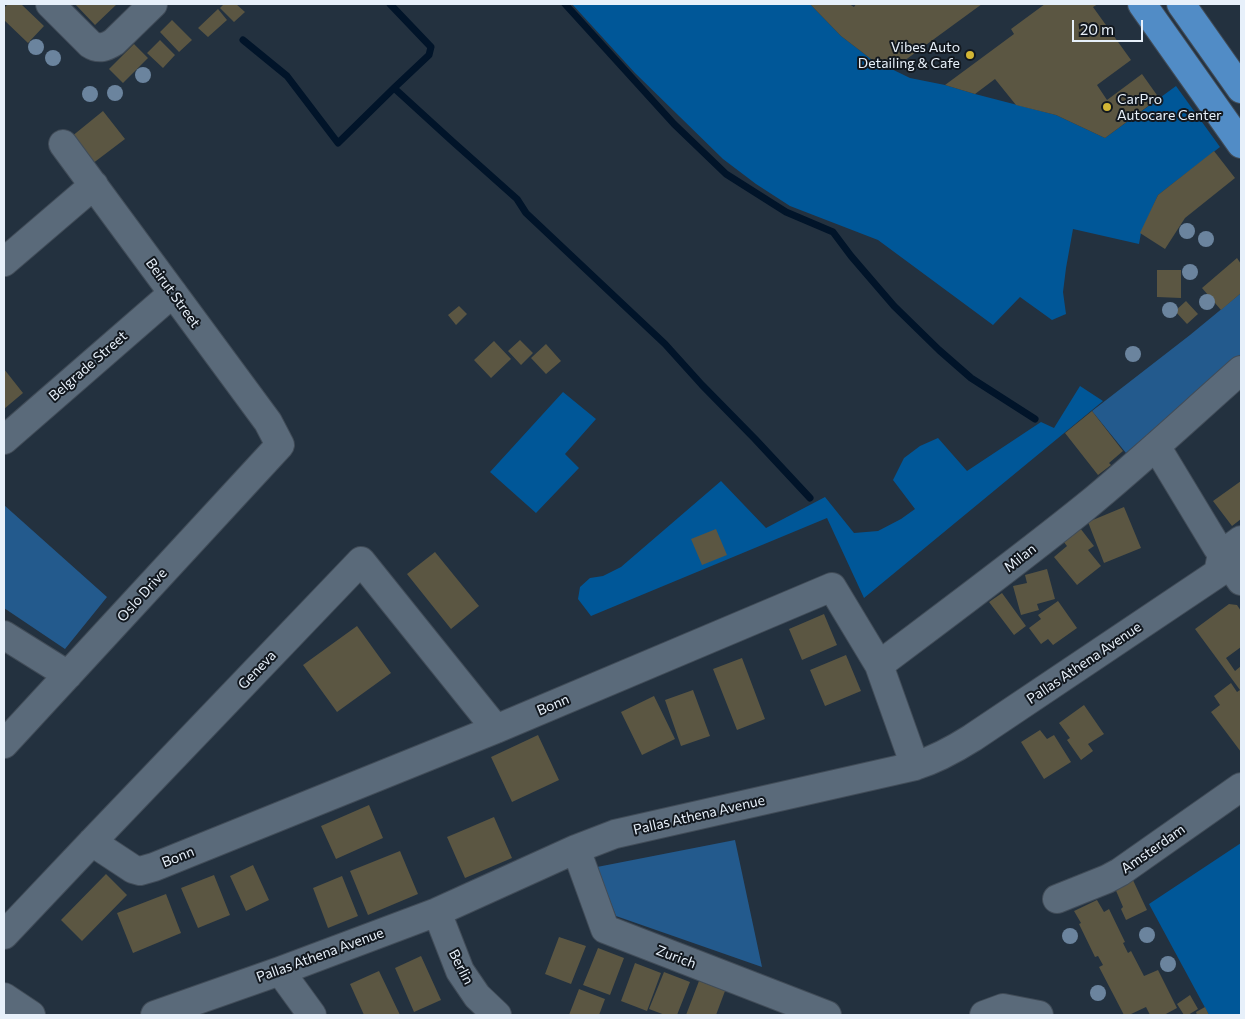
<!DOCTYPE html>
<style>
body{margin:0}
#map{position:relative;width:1245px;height:1019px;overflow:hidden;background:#23313f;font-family:Commissioner,sans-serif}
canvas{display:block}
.frame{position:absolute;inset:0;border:5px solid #e7f0fa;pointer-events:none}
.scale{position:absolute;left:1072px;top:20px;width:71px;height:22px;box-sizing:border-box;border:2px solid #e7f0fa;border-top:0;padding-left:6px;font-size:15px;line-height:18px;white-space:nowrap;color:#e7f0fa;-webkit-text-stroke:4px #12181f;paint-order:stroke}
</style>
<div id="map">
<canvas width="1245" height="1019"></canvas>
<div class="frame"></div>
<div class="scale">20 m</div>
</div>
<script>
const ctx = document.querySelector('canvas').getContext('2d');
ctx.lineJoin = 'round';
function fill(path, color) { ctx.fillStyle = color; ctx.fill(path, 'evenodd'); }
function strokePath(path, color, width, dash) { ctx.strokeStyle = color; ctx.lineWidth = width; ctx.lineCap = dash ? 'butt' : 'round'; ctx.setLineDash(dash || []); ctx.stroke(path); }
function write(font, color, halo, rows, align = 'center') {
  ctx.font = font + ' Commissioner,sans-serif'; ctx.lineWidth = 4; ctx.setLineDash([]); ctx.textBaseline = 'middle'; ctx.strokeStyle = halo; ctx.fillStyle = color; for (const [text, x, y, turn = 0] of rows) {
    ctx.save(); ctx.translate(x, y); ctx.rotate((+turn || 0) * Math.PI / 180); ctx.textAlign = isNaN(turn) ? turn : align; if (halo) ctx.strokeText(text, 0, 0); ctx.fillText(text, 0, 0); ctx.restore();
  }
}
const green = new Path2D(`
 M 1241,293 L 1241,354 L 1126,453 L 1092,411 L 1190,335 Z
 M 4,505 L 107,597 L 65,649 L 4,608 Z
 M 735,840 L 762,967 L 616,916 L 597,867 Z`);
const forest = new Path2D(`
 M 572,4 L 810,4 L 841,36 L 871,59 L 910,78 L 945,85 L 975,94 L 1056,115 L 1105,138 L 1176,86 L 1220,147 L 1158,195 L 1141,233 L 1139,244 L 1073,229 L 1066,268 L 1063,292 L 1066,314 L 1052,320 L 1020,297 L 993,325 L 878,240 L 790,206 L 756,184 L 723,159 L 635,73 Z
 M 1080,386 L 1103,401 L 864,598 L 827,518 L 591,616 L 578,599 L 580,587 L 590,578 L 603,576 L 621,567 L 721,481 L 766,528 L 825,497 L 854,533 L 878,531 L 901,519 L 915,509 L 893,480 L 904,458 L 920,446 L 938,438 L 967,471 L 1041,422 L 1054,428 Z
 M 563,392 L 596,419 L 565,454 L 579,468 L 536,513 L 490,472 Z
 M 1241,843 L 1241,1015 L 1209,1015 L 1149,904 Z`);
const stream = new Path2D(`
 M 565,4 L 674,124 L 726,174 L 786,212 L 833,232 L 851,256 L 894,306 L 939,350 L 971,378 L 1035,419
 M 243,40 L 287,76 L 338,143 L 394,88 L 429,55 L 431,47 L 390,4
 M 394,88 L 452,141 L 517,199 L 526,213 L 665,344 L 702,385 L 755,439 L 810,498`);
const building = new Path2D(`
 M 8,4 L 21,4 L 44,26 L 28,43 L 4,20 L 4,8 Z
 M 75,4 L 117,4 L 95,25 Z
 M 224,4 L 236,4 L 245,12 L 234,22 L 220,8 Z
 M 810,4 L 849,4 L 854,7 L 856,4 L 982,4 L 893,69 L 871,59 L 841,36 Z
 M 1045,4 L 1098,4 L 1093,7 L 1131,60 L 1097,85 L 1107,100 L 1142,74 L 1159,98 L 1105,138 L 1056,115 L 1016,105 L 995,79 L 975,94 L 945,85 L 1014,34 L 1011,29 Z
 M 218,9 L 227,20 L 208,37 L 198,28 Z
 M 172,20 L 192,40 L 179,52 L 160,32 Z
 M 160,40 L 175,55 L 163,68 L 147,53 Z
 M 134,44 L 148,58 L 123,83 L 109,69 Z
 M 103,111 L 125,139 L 92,164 L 71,137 Z
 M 1214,151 L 1235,178 L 1185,218 L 1165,249 L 1140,233 L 1158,195 Z
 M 1237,258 L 1241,264 L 1241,293 L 1221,310 L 1202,288 Z
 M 1157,270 L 1181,270 L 1181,298 L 1157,297 Z
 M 1186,301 L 1198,314 L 1187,324 L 1175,311 Z
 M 459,306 L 467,314 L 456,325 L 448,315 Z
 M 520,340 L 533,353 L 521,365 L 508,351 Z
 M 494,341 L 511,359 L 491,378 L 474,360 Z
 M 546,344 L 561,361 L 546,374 L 531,358 Z
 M 4,369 L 23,393 L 4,409 Z
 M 1092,411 L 1123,451 L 1109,463 L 1111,465 L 1098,475 L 1065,433 Z
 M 1241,481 L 1241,519 L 1232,526 L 1213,501 Z
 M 1124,507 L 1141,548 L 1104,563 L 1088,522 Z
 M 1080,528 L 1094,546 L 1088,550 L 1101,566 L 1077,585 L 1054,557 L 1067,546 L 1063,541 Z
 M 716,529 L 727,555 L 702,565 L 691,539 Z
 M 435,552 L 479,606 L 451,629 L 407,574 Z
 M 1047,569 L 1055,599 L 1037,604 L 1039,610 L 1021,615 L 1013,586 L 1027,583 L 1025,575 Z
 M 1002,593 L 1026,626 L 1014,635 L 989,602 Z
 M 1058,601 L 1077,628 L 1053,645 L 1048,639 L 1041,644 L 1029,628 L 1041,619 L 1038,615 Z
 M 1229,604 L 1237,605 L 1241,611 L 1241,647 L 1226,658 L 1235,671 L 1241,666 L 1241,752 L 1211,712 L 1220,705 L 1214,696 L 1231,683 L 1237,692 L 1240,690 L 1195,629 Z
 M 824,614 L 837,645 L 802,660 L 789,629 Z
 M 357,626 L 391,673 L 337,712 L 303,665 Z
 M 846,655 L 861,691 L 825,706 L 810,670 Z
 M 742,658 L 765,719 L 737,730 L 713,669 Z
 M 693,690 L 710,736 L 681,746 L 665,700 Z
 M 654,696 L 675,739 L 642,755 L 621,712 Z
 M 1084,705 L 1104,734 L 1088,744 L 1093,751 L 1081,760 L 1067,740 L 1070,738 L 1059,723 Z
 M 1040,730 L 1047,739 L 1054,735 L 1071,762 L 1044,779 L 1021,742 Z
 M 538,735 L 559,780 L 512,802 L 491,757 Z
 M 369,805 L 383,838 L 336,859 L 321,826 Z
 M 494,817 L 512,858 L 465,878 L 447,837 Z
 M 400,851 L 418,894 L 368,915 L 350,871 Z
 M 253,865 L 269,900 L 246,911 L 230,876 Z
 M 106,874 L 127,895 L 82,941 L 61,920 Z
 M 214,875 L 230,915 L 198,928 L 181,888 Z
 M 342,876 L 358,916 L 328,928 L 313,888 Z
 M 1132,878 L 1147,910 L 1126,920 L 1121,909 L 1123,907 L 1114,886 Z
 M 166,894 L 181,933 L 133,953 L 117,913 Z
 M 1097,900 L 1104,912 L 1109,909 L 1125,942 L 1123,943 L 1128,953 L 1131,951 L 1144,976 L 1158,970 L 1177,1008 L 1164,1015 L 1150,1015 L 1146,1007 L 1129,1015 L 1124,1015 L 1099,967 L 1103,965 L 1098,956 L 1095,957 L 1079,924 L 1081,923 L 1074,911 Z
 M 559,937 L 586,946 L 571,984 L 545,974 Z
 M 598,948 L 624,958 L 610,995 L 583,985 Z
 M 421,956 L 441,1000 L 414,1012 L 395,968 Z
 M 635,963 L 661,973 L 647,1011 L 621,1001 Z
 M 379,971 L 400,1015 L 364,1015 L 350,984 Z
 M 664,972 L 690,982 L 677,1015 L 665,1015 L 649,1009 Z
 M 699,981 L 725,991 L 716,1015 L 686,1015 Z
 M 579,989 L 605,999 L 599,1015 L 569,1015 Z
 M 1190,995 L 1198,1009 L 1188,1015 L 1184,1015 L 1177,1004 Z
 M 1205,1007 L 1209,1015 L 1197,1015 L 1196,1012 Z`);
const minor = new Path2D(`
 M 50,4 L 90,44 C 99,50 106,47 114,42 L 153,4
 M 4,262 L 94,185
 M 4,440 L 173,293
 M 1156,446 L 1217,547 L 1241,581
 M 4,635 L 68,675
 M 879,665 C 948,613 1017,562 1084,508 C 1138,464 1189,416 1241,370
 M 4,744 L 280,445 L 268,422 L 63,144
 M 92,842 L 133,869 L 140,871 L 154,867 L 496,729 L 832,587 L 879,665 L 915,766
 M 576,849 L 605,929 L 827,1015
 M 1057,899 L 1107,879 L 1120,872 L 1241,787
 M 437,912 L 460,971 L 477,996 L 497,1015
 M 4,935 L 92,842 L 361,561 L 496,729
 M 280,971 L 312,1015
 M 4,997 L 31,1015
 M 155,1015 L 280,971 L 437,912 L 576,849 L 615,834 L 915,766 C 937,759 953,750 972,738 L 1218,573 L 1222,554 L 1241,540
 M 984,1015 L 1003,1008 L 1039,1015`);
const highway = new Path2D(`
 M 1142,4 L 1241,144
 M 1181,4 L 1241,89`);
const trees = [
 [36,47],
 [53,58],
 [143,75],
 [115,93],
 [90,94],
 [1187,231],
 [1206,239],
 [1190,272],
 [1207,302],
 [1170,310],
 [1133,354],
 [1147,935],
 [1070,936],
 [1168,964],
 [1098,993]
];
const markers = [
 [970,55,5,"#d3b635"],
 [1107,107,5,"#d3b635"]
];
const poiNames = [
 ["Vibes Auto",960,47],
 ["Detailing & Cafe",960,63],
 ["CarPro",1117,99,"left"],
 ["Autocare Center",1117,115,"left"]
];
const streetNames = [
 ["Beirut Street",173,293,54],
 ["Belgrade Street",88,366,-41],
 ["Milan",1020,558,-38],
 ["Oslo Drive",142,595,-48],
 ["Pallas Athena Avenue",1084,663,-34],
 ["Geneva",257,670,-46],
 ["Bonn",553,705,-23],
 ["Pallas Athena Avenue",699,815,-13],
 ["Amsterdam",1153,849,-35],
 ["Bonn",178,857,-22],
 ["Pallas Athena Avenue",320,955,-20],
 ["Zurich",676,957,21],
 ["Berlin",461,967,63]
];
fill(green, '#235a8d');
fill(forest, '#005798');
strokePath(stream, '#011429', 7);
fill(building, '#5b5642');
strokePath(minor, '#414c58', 30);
strokePath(highway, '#414c58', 30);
strokePath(minor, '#5a6a7a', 28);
strokePath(highway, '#518cc6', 28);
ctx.fillStyle = '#6b849e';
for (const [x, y] of trees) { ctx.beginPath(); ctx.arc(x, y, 8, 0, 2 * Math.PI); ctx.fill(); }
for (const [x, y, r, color] of markers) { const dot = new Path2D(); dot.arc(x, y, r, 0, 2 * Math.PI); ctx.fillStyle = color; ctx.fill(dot); strokePath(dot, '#12181f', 2); }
write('14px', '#e7f0fa', '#12181f', poiNames, 'right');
write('14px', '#e7f0fa', '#12181f', streetNames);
</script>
